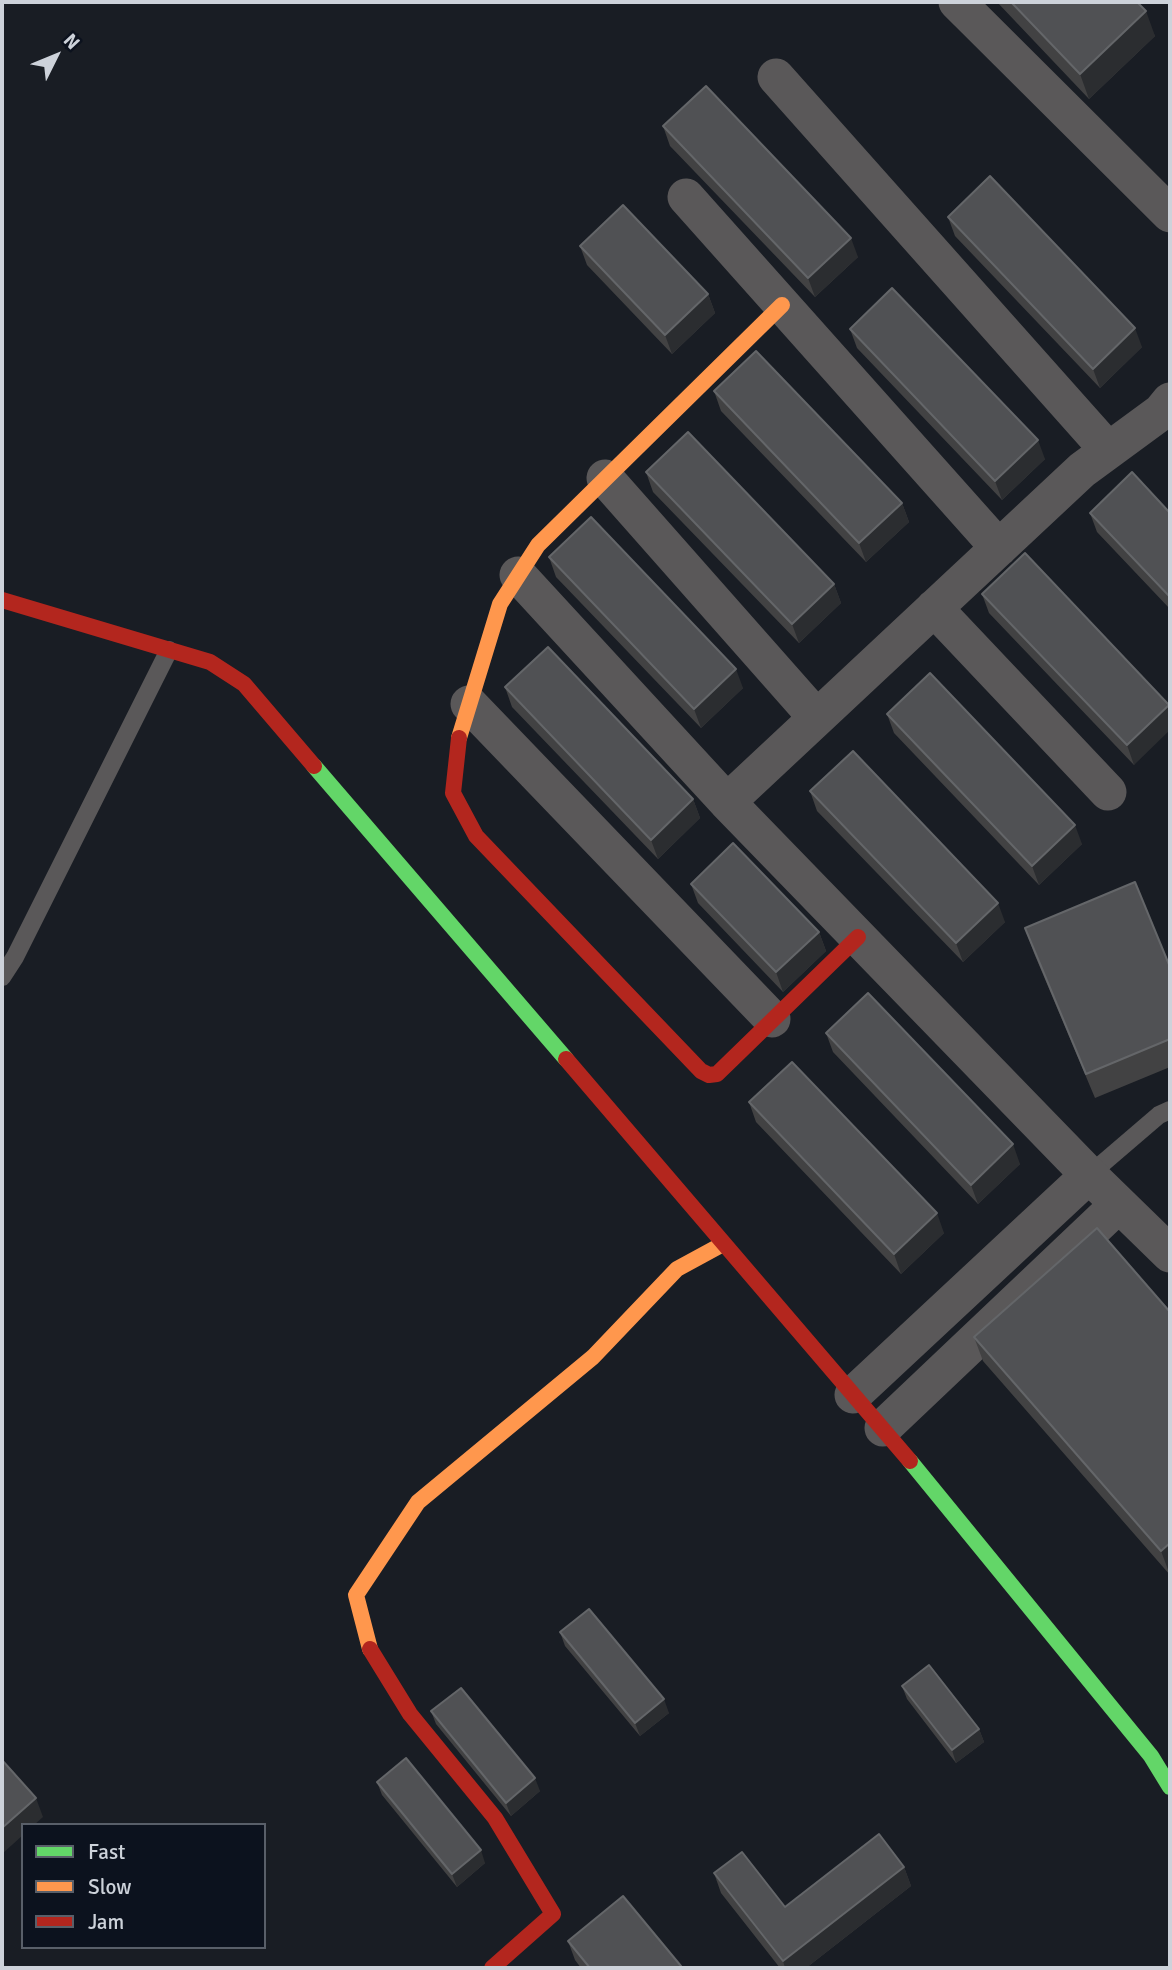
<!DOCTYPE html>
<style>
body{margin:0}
#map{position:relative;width:1172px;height:1970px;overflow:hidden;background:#191d24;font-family:Signika,sans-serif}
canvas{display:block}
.frame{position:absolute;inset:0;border:4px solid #cdd2da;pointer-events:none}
.legend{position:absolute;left:21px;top:1823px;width:245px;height:126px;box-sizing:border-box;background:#0c121e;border:2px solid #595f69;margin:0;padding:9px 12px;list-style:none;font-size:21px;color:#cdd2da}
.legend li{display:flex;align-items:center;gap:14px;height:35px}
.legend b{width:35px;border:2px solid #595f69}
.north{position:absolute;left:21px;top:21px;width:70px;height:70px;-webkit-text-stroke:5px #0c121e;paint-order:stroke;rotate:47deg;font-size:19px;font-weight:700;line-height:28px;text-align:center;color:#cdd2da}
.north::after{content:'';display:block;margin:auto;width:24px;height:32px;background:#cdd2da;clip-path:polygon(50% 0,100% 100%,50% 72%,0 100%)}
</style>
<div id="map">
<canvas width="1172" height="1970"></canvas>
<div class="frame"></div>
<ul class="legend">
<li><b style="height:9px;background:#63d668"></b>Fast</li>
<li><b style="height:9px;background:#ff974d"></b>Slow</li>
<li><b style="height:9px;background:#b3261e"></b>Jam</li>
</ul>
<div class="north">N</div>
</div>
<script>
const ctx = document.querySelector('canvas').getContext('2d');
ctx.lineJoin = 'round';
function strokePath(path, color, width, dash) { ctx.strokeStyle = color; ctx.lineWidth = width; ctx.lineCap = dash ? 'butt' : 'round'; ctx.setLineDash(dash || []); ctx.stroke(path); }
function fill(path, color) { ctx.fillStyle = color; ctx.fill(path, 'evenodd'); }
const lane = new Path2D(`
 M 2,977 L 15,957 L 169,650
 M 1089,1175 L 1159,1115 L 1170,1110`);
const street = new Path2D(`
 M 957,2 L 1170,214
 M 776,77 L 1108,450
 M 686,197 L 999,548
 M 605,478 L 817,718
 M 518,575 L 727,802 L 1089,1175 L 1170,1254
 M 934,608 L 1108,792
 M 469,704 L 772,1019
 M 727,802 L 1082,470 L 1161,412 L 1170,401
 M 853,1395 L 1089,1175
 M 883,1428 L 1118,1205`);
const fast = new Path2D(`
 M 314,766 L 566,1059
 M 910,1461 L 1151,1756 L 1170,1787`);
const slow = new Path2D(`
 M 459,738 L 500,604 L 538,545 L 782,305
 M 370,1649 L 356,1595 L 418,1502 L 593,1357 L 677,1269 L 723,1244`);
const jam = new Path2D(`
 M 2,600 L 210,662 L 244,684 L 314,766
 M 459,738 L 453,793 L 476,836 L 701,1071 L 709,1075 L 717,1074 L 858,937
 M 566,1059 L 910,1461
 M 370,1649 L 410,1714 L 495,1818 L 553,1914 L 492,1968`);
const wall = new Path2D(`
 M 997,2 L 1137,2 L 1155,36 L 1089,99 Z
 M 663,126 L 858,257 L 815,297 L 670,146 Z
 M 948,217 L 1142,347 L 1100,388 L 955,236 Z
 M 580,246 L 708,294 L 715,313 L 672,354 L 587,265 Z
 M 850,329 L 1045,459 L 1002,500 L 857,348 Z
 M 714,391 L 902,503 L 909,522 L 866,562 L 721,411 Z
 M 646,472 L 834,584 L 841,603 L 799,643 L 653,492 Z
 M 1090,513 L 1170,513 L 1170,609 L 1097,532 Z
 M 549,557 L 743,688 L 701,728 L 556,577 Z
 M 982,594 L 1169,705 L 1134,765 L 989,613 Z
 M 505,687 L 693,799 L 700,818 L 658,859 L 512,707 Z
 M 887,714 L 1082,844 L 1039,885 L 894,733 Z
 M 810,791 L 1005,922 L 963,962 L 817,811 Z
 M 691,884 L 819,932 L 826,951 L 783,992 L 698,903 Z
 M 1025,928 L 1170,967 L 1170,1067 L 1095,1098 L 1034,953 Z
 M 826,1033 L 1020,1164 L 978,1204 L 833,1052 Z
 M 749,1102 L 944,1233 L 901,1274 L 756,1122 Z
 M 1170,1312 L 1170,1575 L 983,1361 L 974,1337 Z
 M 560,1632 L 669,1713 L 640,1736 L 565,1646 Z
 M 902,1686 L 979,1729 L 984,1742 L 956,1763 L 907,1699 Z
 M 431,1711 L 540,1791 L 511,1816 L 436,1724 Z
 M 377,1782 L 485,1863 L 457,1887 L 382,1795 Z
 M 904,1867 L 911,1886 L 806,1968 L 780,1968 L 721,1893 L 714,1873 L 785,1907 Z
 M 568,1941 L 681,1966 L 682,1968 L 581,1968 L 575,1960 Z`);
const shadedWall = new Path2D(`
 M 1146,11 L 1155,36 L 1089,99 L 1080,74 Z
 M 851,238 L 858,257 L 815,297 L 808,278 Z
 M 708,294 L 715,313 L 672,354 L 665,335 Z
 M 1135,328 L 1142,347 L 1100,388 L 1093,369 Z
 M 1038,440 L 1045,459 L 1002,500 L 995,481 Z
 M 902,503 L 909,522 L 866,562 L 859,543 Z
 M 834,584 L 841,603 L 799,643 L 792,624 Z
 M 736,669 L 743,688 L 701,728 L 694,709 Z
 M 1169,705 L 1170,730 L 1134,765 L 1127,745 Z
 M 693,799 L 700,818 L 658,859 L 651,840 Z
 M 1075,825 L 1082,844 L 1039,885 L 1032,866 Z
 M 998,903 L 1005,922 L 963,962 L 956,943 Z
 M 819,932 L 826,951 L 783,992 L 776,972 Z
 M 1013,1144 L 1020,1164 L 978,1204 L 971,1185 Z
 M 937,1213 L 944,1233 L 901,1274 L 894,1254 Z
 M 1170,1543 L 1170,1575 L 1161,1551 Z
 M 664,1699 L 669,1713 L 640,1736 L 635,1723 Z
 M 979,1729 L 984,1742 L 956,1763 L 952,1750 Z
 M 535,1778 L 540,1791 L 511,1816 L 506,1803 Z
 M 36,1798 L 43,1817 L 34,1825 L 23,1825 L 23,1835 L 2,1854 L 2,1828 Z
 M 481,1850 L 485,1863 L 457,1887 L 452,1874 Z
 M 904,1867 L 911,1886 L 806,1968 L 785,1968 L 783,1961 Z`);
const building = new Path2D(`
 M 1011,2 L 1137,2 L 1146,11 L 1080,74 Z
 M 706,86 L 851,238 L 808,278 L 663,126 Z
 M 990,176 L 1135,328 L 1093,369 L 948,217 Z
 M 623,205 L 708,294 L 665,335 L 580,246 Z
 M 892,288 L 1038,440 L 995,481 L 850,329 Z
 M 756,351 L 902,503 L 859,543 L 714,391 Z
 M 688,432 L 834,584 L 792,624 L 646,472 Z
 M 1132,472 L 1170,513 L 1170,597 L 1090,513 Z
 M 591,517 L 736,669 L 694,709 L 549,557 Z
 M 1025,553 L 1169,705 L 1127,745 L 982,594 Z
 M 548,647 L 693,799 L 651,840 L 505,687 Z
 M 930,673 L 1075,825 L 1032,866 L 887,714 Z
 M 853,751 L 998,903 L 956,943 L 810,791 Z
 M 733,843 L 819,932 L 776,972 L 691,884 Z
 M 1135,882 L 1170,967 L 1170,1039 L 1086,1074 L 1025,928 Z
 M 868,993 L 1013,1144 L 971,1185 L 826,1033 Z
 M 792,1062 L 937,1213 L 894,1254 L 749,1102 Z
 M 1097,1228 L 1170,1312 L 1170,1543 L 1161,1551 L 974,1337 Z
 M 589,1609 L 664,1699 L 635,1723 L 560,1632 Z
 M 929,1665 L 979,1729 L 952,1750 L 902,1686 Z
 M 461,1688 L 535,1778 L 506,1803 L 431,1711 Z
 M 406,1758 L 481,1850 L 452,1874 L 377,1782 Z
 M 2,1760 L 36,1798 L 2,1828 Z
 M 879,1834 L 904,1867 L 783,1961 L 714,1873 L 742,1852 L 785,1907 Z
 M 623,1896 L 681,1966 L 679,1968 L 590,1968 L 568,1941 Z`);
strokePath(lane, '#5a5859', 18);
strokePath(street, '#5a5859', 37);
strokePath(fast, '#63d668', 16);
strokePath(slow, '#ff974d', 16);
strokePath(jam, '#b3261e', 16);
fill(wall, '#424243');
fill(shadedWall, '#2b2d30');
fill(building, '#505154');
strokePath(building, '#646669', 2);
</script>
